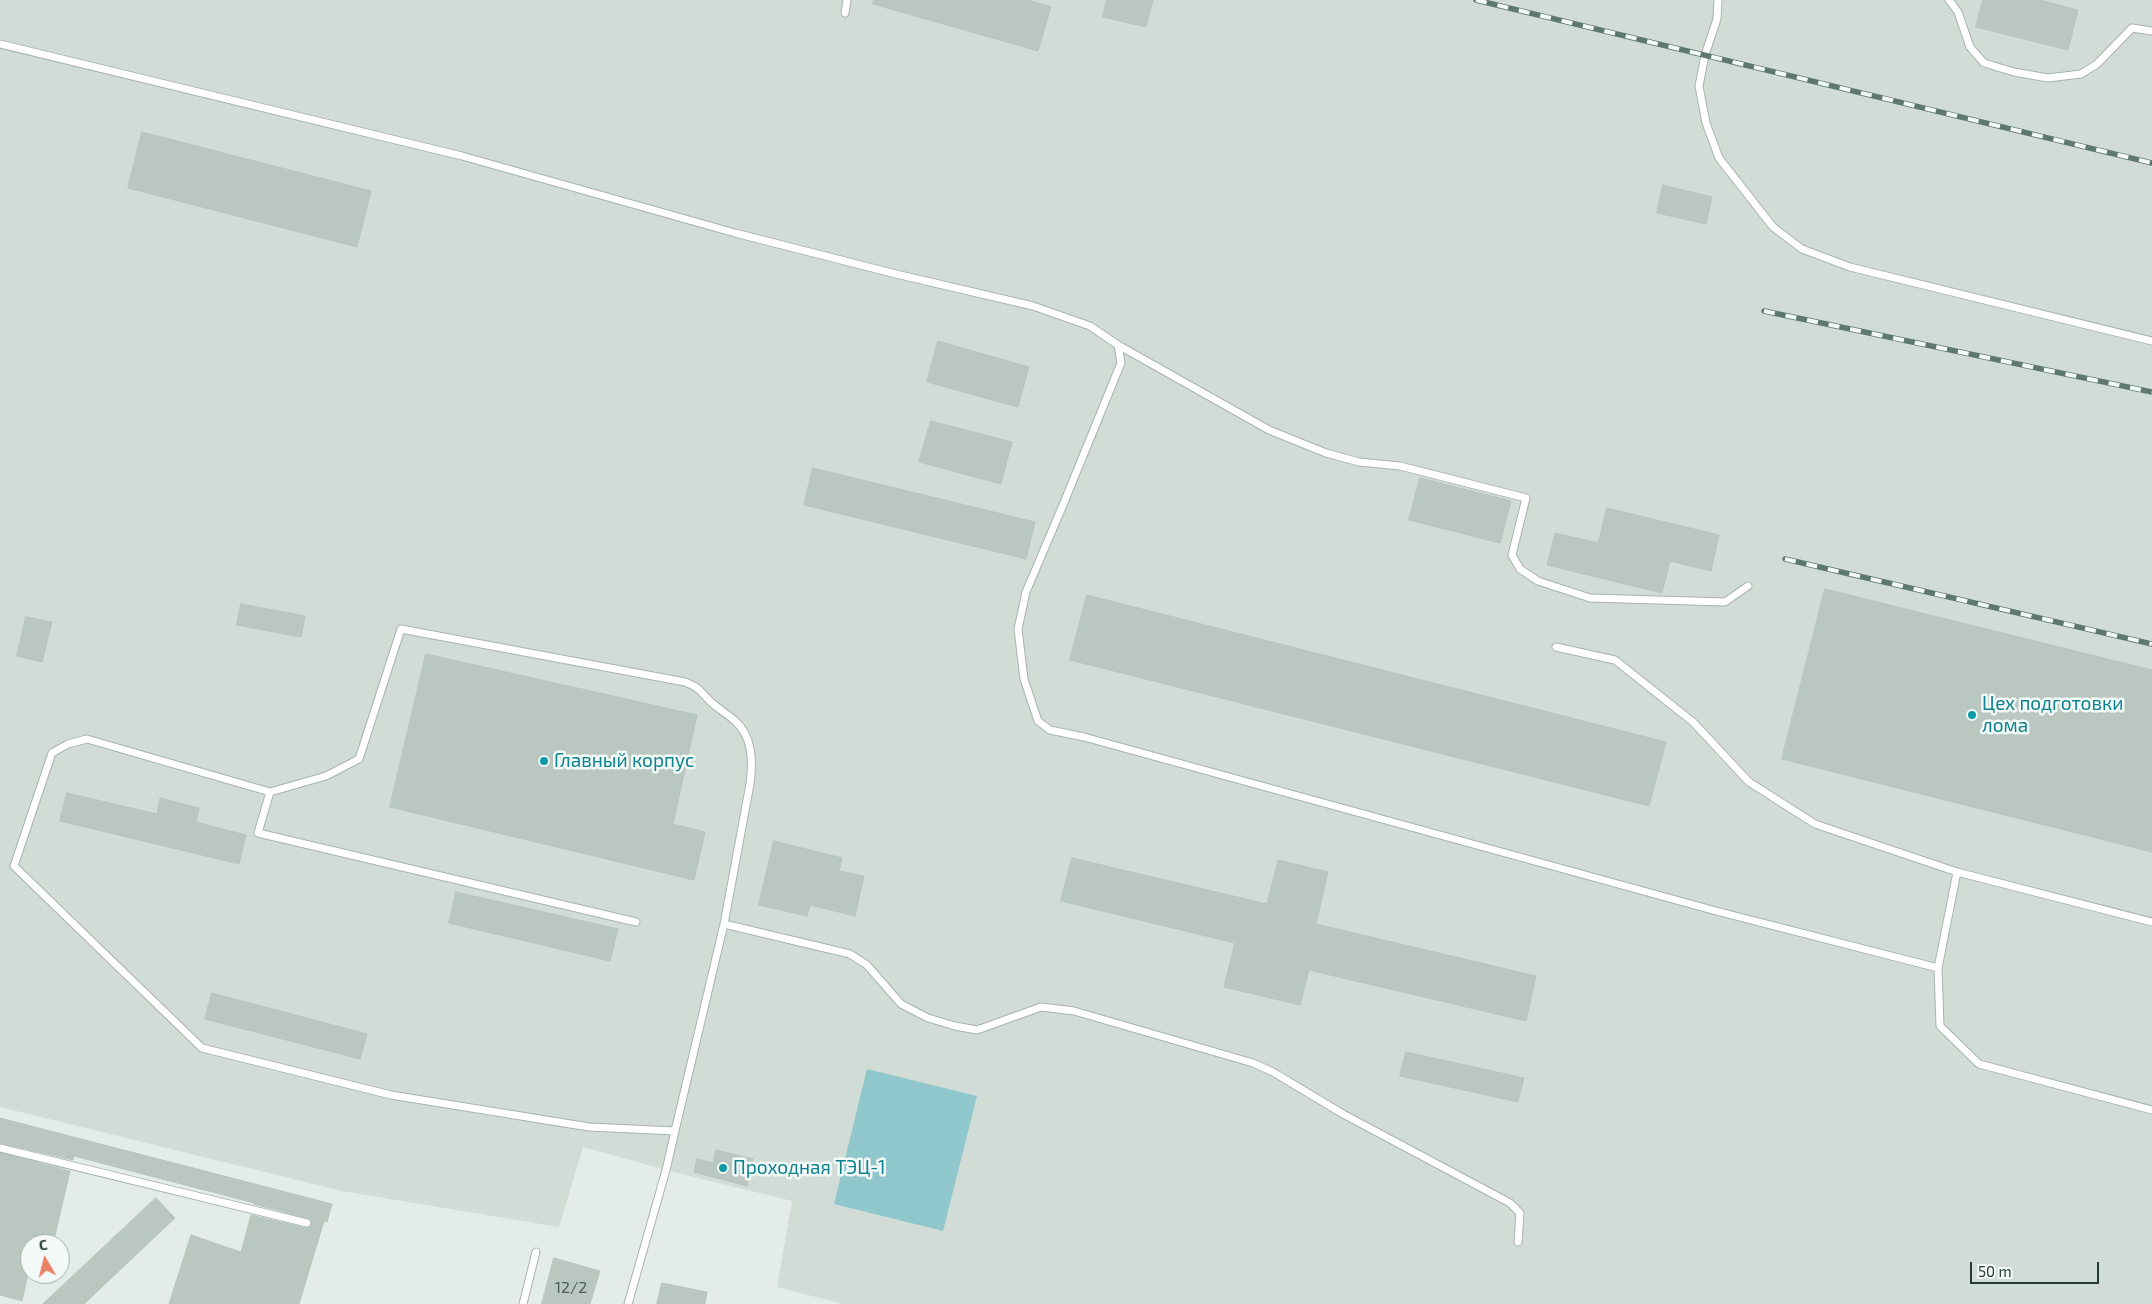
<!DOCTYPE html>
<meta charset="utf-8">
<style>
body{margin:0}
#map{position:relative;width:2152px;height:1304px;overflow:hidden;background:#e3ece8;font-family:"Exo 2",sans-serif}
canvas{display:block}
.north{position:absolute;left:20px;top:1234px;width:50px;height:50px;box-sizing:border-box;background:#f3f9f6;border:1px solid #a0ada9;border-radius:50%;rotate:352deg;font-size:14px;font-weight:700;line-height:20px;text-align:center;color:#243c35}
.north::after{content:'';display:block;margin:auto;width:18px;height:22px;background:#e97f64;clip-path:polygon(50% 0,100% 100%,50% 72%,0 100%)}
.scale{position:absolute;left:1970px;top:1262px;width:129px;height:22px;box-sizing:border-box;border:2px solid #243c35;border-top:0;padding-left:6px;font-size:15px;line-height:18px;white-space:nowrap;color:#243c35;-webkit-text-stroke:4px #f3f9f6;paint-order:stroke}
</style>
<div id="map">
<canvas width="2152" height="1304"></canvas>
<div class="north">С</div>
<div class="scale">50 m</div>
</div>
<script>
const ctx = document.querySelector('canvas').getContext('2d');
ctx.lineJoin = 'round';
function fill(path, color) { ctx.fillStyle = color; ctx.fill(path, 'evenodd'); }
function strokePath(path, color, width, dash) { ctx.strokeStyle = color; ctx.lineWidth = width; ctx.lineCap = dash ? 'butt' : 'round'; ctx.setLineDash(dash || []); ctx.stroke(path); }
function write(font, color, halo, rows, align = 'center') {
  ctx.font = font + ' "Exo 2",sans-serif'; ctx.lineWidth = 5; ctx.setLineDash([]); ctx.textBaseline = 'middle'; ctx.strokeStyle = halo; ctx.fillStyle = color; for (const [text, x, y, turn = 0] of rows) {
    ctx.save(); ctx.translate(x, y); ctx.rotate((+turn || 0) * Math.PI / 180); ctx.textAlign = isNaN(turn) ? turn : align; if (halo) ctx.strokeText(text, 0, 0); ctx.fillText(text, 0, 0); ctx.restore();
  }
}
const built = new Path2D(`
 M 0,0 L 2152,0 L 2152,1304 L 843,1304 L 777,1287 L 792,1201 L 666,1170 L 583,1147 L 559,1227 L 342,1191 L 0,1107 Z`);
const water = new Path2D(`
 M 867,1069 L 977,1096 L 943,1231 L 834,1204 Z`);
const building = new Path2D(`
 M 874,0 L 1028,0 L 1051,7 L 1038,51 L 873,4 Z
 M 1107,0 L 1153,0 L 1146,27 L 1103,17 Z
 M 1983,0 L 2040,0 L 2078,10 L 2068,50 L 1976,27 Z
 M 142,132 L 371,191 L 357,247 L 128,188 Z
 M 1663,185 L 1712,197 L 1706,224 L 1657,213 Z
 M 938,341 L 1029,367 L 1018,407 L 927,382 Z
 M 931,421 L 1012,442 L 1001,484 L 919,462 Z
 M 813,468 L 1035,522 L 1026,559 L 804,505 Z
 M 1420,478 L 1511,501 L 1500,543 L 1409,520 Z
 M 1607,508 L 1719,535 L 1711,571 L 1670,561 L 1662,593 L 1547,565 L 1555,533 L 1598,543 Z
 M 1825,589 L 2152,670 L 2152,852 L 1782,759 Z
 M 1087,595 L 1666,742 L 1649,806 L 1070,660 Z
 M 241,604 L 305,616 L 301,637 L 237,625 Z
 M 26,617 L 52,622 L 42,662 L 17,656 Z
 M 426,654 L 697,715 L 673,824 L 705,832 L 694,880 L 390,807 Z
 M 67,793 L 157,814 L 160,798 L 199,808 L 196,822 L 246,835 L 239,864 L 60,821 Z
 M 774,841 L 842,858 L 839,871 L 864,876 L 855,916 L 810,905 L 807,916 L 759,905 Z
 M 1072,858 L 1267,904 L 1278,860 L 1328,872 L 1316,924 L 1536,976 L 1526,1021 L 1309,970 L 1300,1005 L 1224,987 L 1235,943 L 1061,901 Z
 M 456,892 L 618,929 L 610,961 L 449,923 Z
 M 212,993 L 367,1034 L 360,1059 L 205,1019 Z
 M 1406,1052 L 1524,1078 L 1518,1102 L 1400,1076 Z
 M 0,1118 L 332,1204 L 327,1222 L 324,1221 L 299,1304 L 169,1304 L 191,1235 L 241,1252 L 251,1215 L 306,1228 L 312,1225 L 310,1219 L 254,1204 L 254,1203 L 205,1190 L 206,1189 L 204,1190 L 74,1156 L 73,1160 L 0,1143 Z
 M 716,1150 L 753,1159 L 747,1186 L 694,1172 L 697,1159 L 713,1163 Z
 M 0,1153 L 70,1171 L 53,1244 L 30,1244 L 30,1265 L 22,1301 L 0,1295 Z
 M 156,1198 L 175,1218 L 84,1304 L 43,1304 Z
 M 554,1258 L 600,1271 L 590,1304 L 542,1304 Z
 M 662,1283 L 707,1292 L 705,1304 L 657,1304 Z`);
const lane = new Path2D(`
 M 1718,0 L 1717,19 L 1705,55 L 1699,86 L 1706,123 L 1719,158 L 1773,227 L 1802,249 L 1850,267 L 2152,341
 M 1949,0 L 1958,12 L 1970,47 L 1984,63 L 2014,72 L 2048,78 L 2081,74 L 2097,64 L 2132,28 L 2152,31
 M 845,13 L 847,0
 M 0,44 L 462,156 L 735,233 L 896,274 L 1033,306 L 1090,326 L 1118,345 L 1121,363 L 1063,505 L 1026,592 L 1018,629 L 1024,679 L 1038,721 L 1050,730 L 1084,737 L 1716,911 L 1938,968
 M 1118,345 L 1269,430 L 1326,453 L 1359,462 L 1400,466 L 1526,498 L 1512,555 L 1520,569 L 1538,581 L 1590,598 L 1725,602 L 1748,586
 M 1556,647 L 1615,660 L 1693,722 L 1749,782 L 1815,824 L 1957,872 L 1938,968 L 1940,1026 L 1979,1064 L 2152,1110
 M 270,792 L 258,833 L 636,922
 M 1957,872 L 2152,922
 M 675,1131 L 724,924
 M 0,1148 L 307,1223
 M 523,1304 L 536,1252
 M 628,1304 L 666,1170 L 675,1131 L 589,1127 L 391,1095 L 202,1048 L 14,866 L 52,753 L 68,744 L 87,739 L 270,792 L 326,776 L 359,759 L 401,629 L 685,682 C 702,689 700,692 712,703 C 719,709 727,714 734,720 C 753,736 753,761 750,784 L 724,924 L 850,954 L 867,965 L 901,1004 L 928,1018 L 955,1026 L 977,1030 L 1041,1007 L 1074,1011 L 1253,1063 L 1273,1072 L 1343,1114 L 1510,1203 L 1520,1213 L 1518,1242`);
const rail = new Path2D(`
 M 1476,0 L 2152,163
 M 1764,311 L 2152,392
 M 1785,559 L 2152,644`);
const markers = [
 [1972,715,5,"#0f9aa8"],
 [544,761,5,"#0f9aa8"],
 [723,1168,5,"#0f9aa8"]
];
const numberNames = [
 ["12/2",571,1288]
];
const cultureNames = [
 ["Цех подготовки",1982,704],
 ["лома",1982,726],
 ["Главный корпус",554,761],
 ["Проходная ТЭЦ-1",733,1168]
];
fill(built, '#d1dcd7');
fill(water, '#8fc7cd');
fill(building, '#b9c7c0');
strokePath(building, '#b6c5be', 1);
strokePath(lane, '#a6b4af', 9);
strokePath(lane, '#fff', 7);
strokePath(rail, '#5e7870', 5.5);
strokePath(rail, '#f3f9f6', 4, [11]);
for (const [x, y, r, color] of markers) { const dot = new Path2D(); dot.arc(x, y, r, 0, 2 * Math.PI); ctx.fillStyle = color; ctx.fill(dot); strokePath(dot, '#f3f9f6', 2); }
write('16px', '#495f58', null, numberNames);
write('19px', '#0d838f', '#f3f9f6', cultureNames, 'left');
</script>
